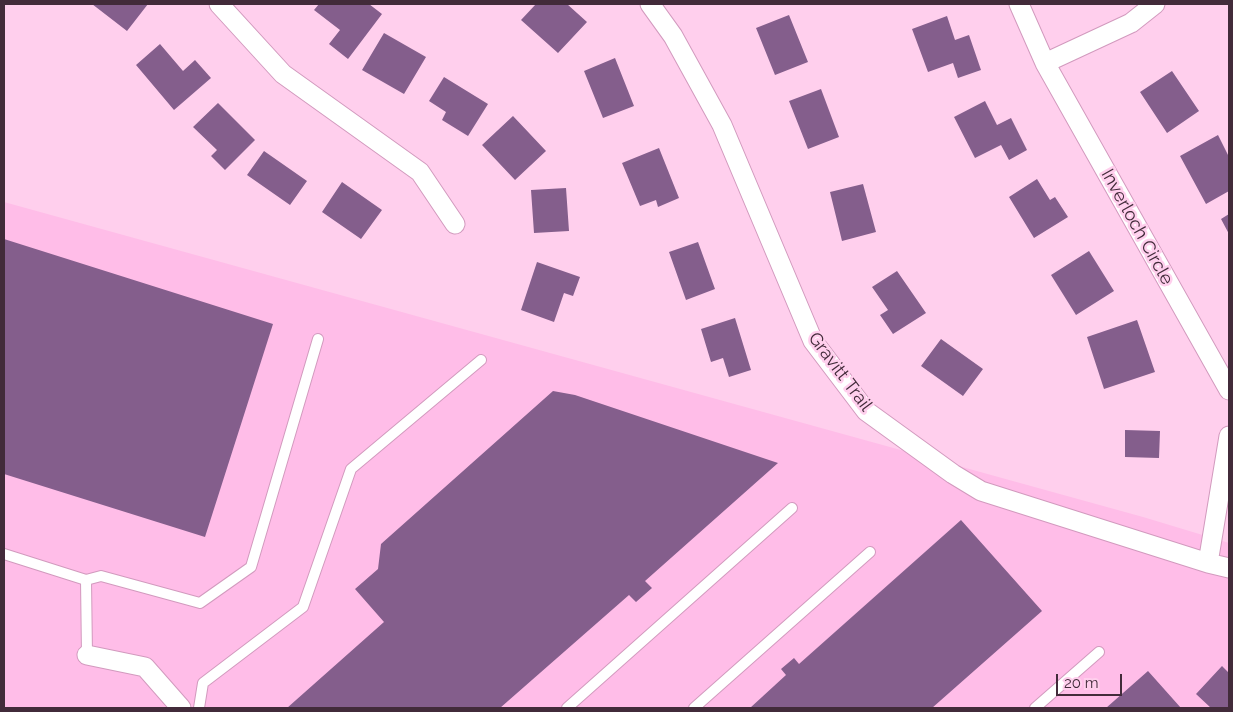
<!DOCTYPE html>
<style>
body{margin:0}
#map{position:relative;width:1233px;height:712px;overflow:hidden;background:#ffcfed;font-family:Raleway,sans-serif}
canvas{display:block}
.frame{position:absolute;inset:0;border:5px solid #422b3a;pointer-events:none}
.scale{position:absolute;left:1056px;top:674px;width:66px;height:22px;box-sizing:border-box;border:2px solid #422b3a;border-top:0;padding-left:6px;font-size:15px;line-height:18px;white-space:nowrap;color:#422b3a;-webkit-text-stroke:4px #ffcfed;paint-order:stroke}
</style>
<div id="map">
<canvas width="1233" height="712"></canvas>
<div class="frame"></div>
<div class="scale">20 m</div>
</div>
<script>
const ctx = document.querySelector('canvas').getContext('2d');
ctx.lineJoin = 'round';
function fill(path, color) { ctx.fillStyle = color; ctx.fill(path, 'evenodd'); }
function strokePath(path, color, width, dash) { ctx.strokeStyle = color; ctx.lineWidth = width; ctx.lineCap = dash ? 'butt' : 'round'; ctx.setLineDash(dash || []); ctx.stroke(path); }
function write(font, color, halo, rows, align = 'center') {
  ctx.font = font + ' Raleway,sans-serif'; ctx.lineWidth = 5; ctx.setLineDash([]); ctx.textBaseline = 'middle'; ctx.strokeStyle = halo; ctx.fillStyle = color; for (const [text, x, y, turn = 0] of rows) {
    ctx.save(); ctx.translate(x, y); ctx.rotate((+turn || 0) * Math.PI / 180); ctx.textAlign = isNaN(turn) ? turn : align; if (halo) ctx.strokeText(text, 0, 0); ctx.fillText(text, 0, 0); ctx.restore();
  }
}
const built = new Path2D(`
 M 4,202 L 1143,517 L 1229,543 L 1229,708 L 4,708 Z`);
const building = new Path2D(`
 M 92,4 L 148,4 L 127,31 Z
 M 319,4 L 369,4 L 382,14 L 348,59 L 329,44 L 340,30 L 314,10 Z
 M 536,4 L 567,4 L 587,22 L 558,53 L 521,20 Z
 M 789,15 L 808,62 L 775,75 L 756,28 Z
 M 947,16 L 955,40 L 969,35 L 981,70 L 958,78 L 953,63 L 928,72 L 912,29 Z
 M 384,33 L 426,57 L 404,94 L 362,70 Z
 M 160,44 L 183,71 L 195,60 L 211,78 L 174,110 L 136,65 Z
 M 615,58 L 634,106 L 603,118 L 584,71 Z
 M 1172,71 L 1199,111 L 1167,133 L 1140,92 Z
 M 444,77 L 488,104 L 468,136 L 442,120 L 446,112 L 429,101 Z
 M 821,89 L 839,137 L 808,149 L 789,101 Z
 M 985,101 L 997,125 L 1011,118 L 1027,150 L 1009,160 L 1001,145 L 975,158 L 954,117 Z
 M 218,103 L 255,140 L 225,170 L 211,156 L 217,150 L 193,127 Z
 M 513,116 L 546,151 L 515,180 L 482,145 Z
 M 1218,135 L 1229,157 L 1229,191 L 1206,204 L 1180,156 Z
 M 659,148 L 679,198 L 658,207 L 656,200 L 640,206 L 622,163 Z
 M 264,151 L 307,181 L 290,205 L 247,175 Z
 M 1037,179 L 1050,200 L 1055,197 L 1068,217 L 1034,238 L 1009,197 Z
 M 342,182 L 382,210 L 361,239 L 322,212 Z
 M 863,184 L 876,232 L 842,241 L 830,192 Z
 M 566,188 L 569,231 L 534,233 L 531,190 Z
 M 1229,214 L 1229,234 L 1221,219 Z
 M 4,239 L 273,324 L 205,537 L 4,474 Z
 M 698,242 L 715,289 L 686,300 L 669,252 Z
 M 1089,251 L 1114,291 L 1076,315 L 1051,275 Z
 M 537,262 L 580,277 L 573,296 L 564,293 L 554,322 L 521,310 Z
 M 897,271 L 926,313 L 893,334 L 880,315 L 888,310 L 872,287 Z
 M 735,318 L 751,370 L 729,377 L 723,358 L 711,362 L 701,329 Z
 M 1137,320 L 1155,372 L 1104,389 L 1087,337 Z
 M 941,339 L 983,369 L 963,396 L 921,366 Z
 M 553,391 L 575,395 L 778,463 L 645,581 L 652,588 L 636,602 L 629,595 L 500,708 L 287,708 L 384,622 L 355,589 L 378,569 L 381,544 Z
 M 1125,430 L 1160,431 L 1159,458 L 1125,457 Z
 M 961,520 L 1042,611 L 932,708 L 750,708 L 786,675 L 781,669 L 794,658 L 799,664 Z
 M 1222,666 L 1229,673 L 1229,708 L 1211,708 L 1196,694 Z
 M 1148,671 L 1181,708 L 1106,708 Z`);
const lane = new Path2D(`
 M 4,554 L 86,580
 M 87,655 L 86,580 L 101,576 L 200,603 L 251,567 L 318,339
 M 199,708 L 203,683 L 303,607 L 351,469 L 481,360
 M 567,708 L 792,508
 M 694,708 L 870,552
 M 1035,708 L 1099,652`);
const street = new Path2D(`
 M 219,4 L 283,74 L 420,172 L 455,224
 M 650,4 L 673,36 L 722,125 L 813,341 L 866,411 L 953,474 L 981,491 L 1208,563 L 1229,568
 M 1019,4 L 1045,63 L 1229,390
 M 1045,63 L 1131,23 L 1155,4
 M 1208,563 L 1229,436
 M 87,655 L 145,667 L 181,708`);
const streetNames = [
 ["Inverloch Circle",1137,227,61],
 ["Gravitt Trail",840,372,53]
];
fill(built, '#ffbde8');
fill(building, '#845e8c');
strokePath(lane, '#d29abe', 12);
strokePath(street, '#d29abe', 21);
strokePath(lane, '#fff', 10);
strokePath(street, '#fff', 19);
write('18px', '#422b3a', '#ffcfed', streetNames);
</script>
